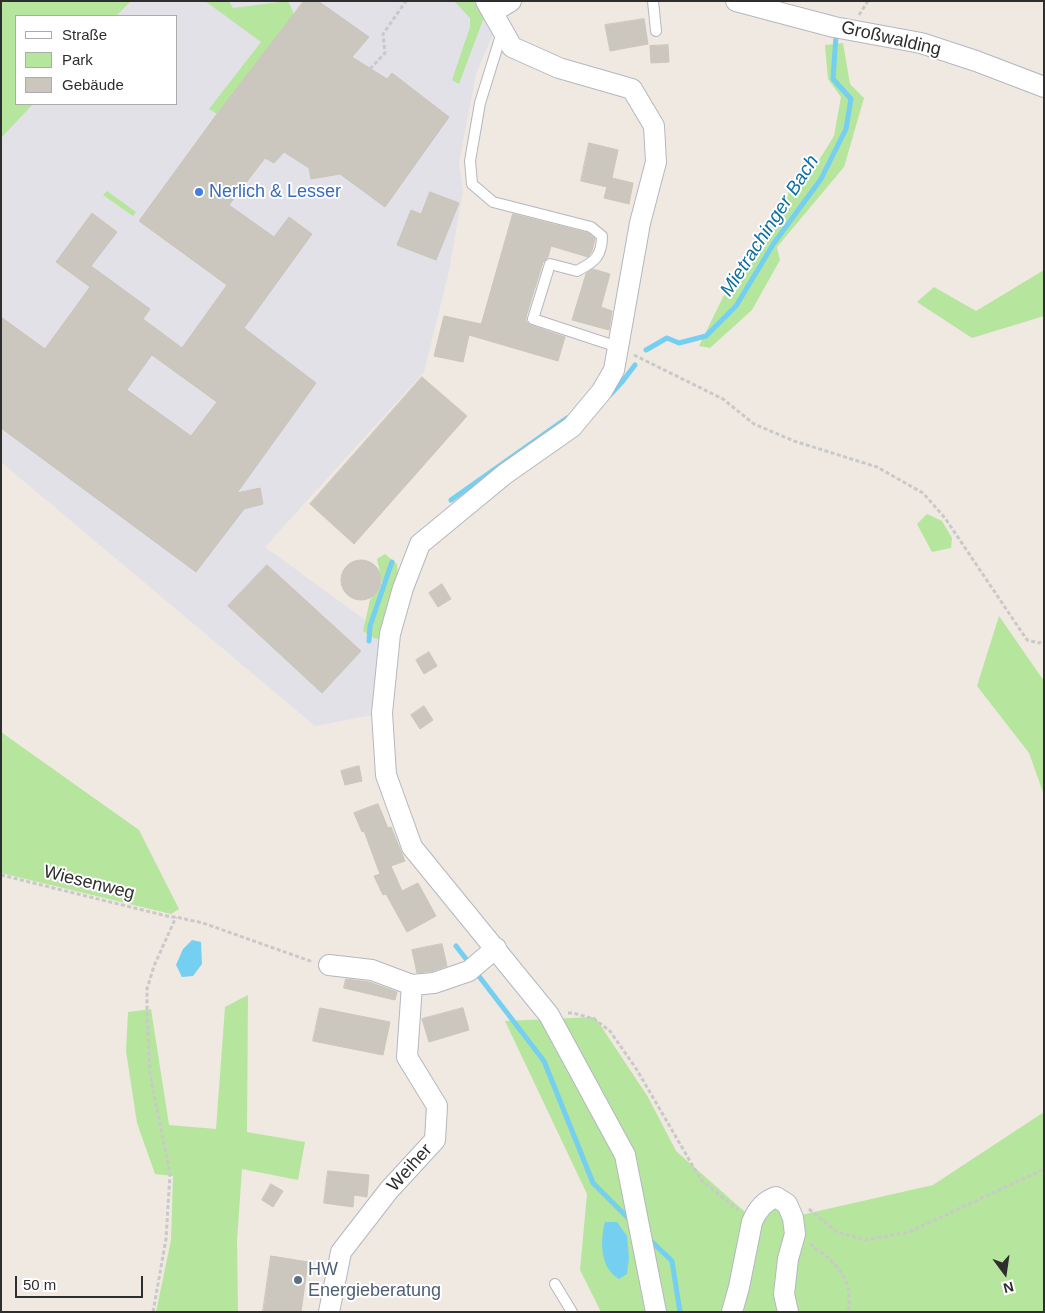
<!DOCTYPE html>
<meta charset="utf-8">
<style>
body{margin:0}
#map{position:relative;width:1045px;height:1313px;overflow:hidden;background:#efe9e1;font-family:Helvetica,sans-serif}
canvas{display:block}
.frame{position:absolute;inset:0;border:2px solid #2e2e2e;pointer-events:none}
.legend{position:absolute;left:15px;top:15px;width:162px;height:90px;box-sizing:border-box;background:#fff;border:1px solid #ababab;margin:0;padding:6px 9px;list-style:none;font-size:15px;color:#2e2e2e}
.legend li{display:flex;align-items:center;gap:10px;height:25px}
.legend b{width:25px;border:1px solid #ababab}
.north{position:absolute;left:980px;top:1248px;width:50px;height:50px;-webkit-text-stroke:4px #fff;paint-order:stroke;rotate:166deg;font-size:14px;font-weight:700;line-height:20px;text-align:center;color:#2e2e2e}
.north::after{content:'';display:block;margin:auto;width:18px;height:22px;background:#2e2e2e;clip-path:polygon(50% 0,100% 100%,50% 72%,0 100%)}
.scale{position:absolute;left:15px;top:1276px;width:128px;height:22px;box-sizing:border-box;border:2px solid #2e2e2e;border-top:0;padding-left:6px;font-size:15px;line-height:18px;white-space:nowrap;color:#2e2e2e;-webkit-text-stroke:4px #fff;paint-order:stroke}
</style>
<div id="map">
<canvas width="1045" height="1313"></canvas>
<div class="frame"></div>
<ul class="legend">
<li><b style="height:6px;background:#fff"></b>Straße</li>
<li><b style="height:14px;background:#b6e59e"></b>Park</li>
<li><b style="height:14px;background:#cbc7bf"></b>Gebäude</li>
</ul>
<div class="north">N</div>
<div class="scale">50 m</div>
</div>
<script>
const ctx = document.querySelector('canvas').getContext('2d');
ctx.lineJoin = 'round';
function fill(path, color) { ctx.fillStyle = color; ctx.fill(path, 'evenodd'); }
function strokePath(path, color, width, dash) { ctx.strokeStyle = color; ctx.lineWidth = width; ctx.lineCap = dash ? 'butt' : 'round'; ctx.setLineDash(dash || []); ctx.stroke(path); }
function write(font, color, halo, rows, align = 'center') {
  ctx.font = font + ' Helvetica,sans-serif'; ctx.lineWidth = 4; ctx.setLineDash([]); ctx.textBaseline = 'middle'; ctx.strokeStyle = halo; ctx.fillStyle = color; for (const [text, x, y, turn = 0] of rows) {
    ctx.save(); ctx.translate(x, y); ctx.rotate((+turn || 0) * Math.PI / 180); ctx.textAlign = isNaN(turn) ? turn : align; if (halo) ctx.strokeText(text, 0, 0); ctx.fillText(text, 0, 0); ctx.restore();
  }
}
const industrial = new Path2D(`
 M 1,1 L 507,1 L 476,74 L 459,163 L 463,191 L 449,271 L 424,372 L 265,547 L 383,633 L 379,714 L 315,726 L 1,462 ZM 16,16 L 176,16 L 176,104 L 16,104 Z`);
const green = new Path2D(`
 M 1,1 L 131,1 L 116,16 L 16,16 L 16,104 L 33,104 L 1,138 Z
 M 205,1 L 229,1 L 233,8 L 288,1 L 294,14 L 217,114 L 209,109 L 261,42 Z
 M 454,1 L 473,1 L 486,12 L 459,84 L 452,80 L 470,27 L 470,18 Z
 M 843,43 L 850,84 L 864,98 L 844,167 L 777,247 L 780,260 L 752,310 L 710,348 L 699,346 L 727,289 L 755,260 L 757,242 L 785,206 L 791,183 L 808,178 L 834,136 L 841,97 L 828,79 L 825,45 Z
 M 107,191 L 136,212 L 133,216 L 103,195 Z
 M 1044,270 L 1044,316 L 972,338 L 917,302 L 934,287 L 976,311 Z
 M 927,514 L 942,521 L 952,538 L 951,548 L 932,552 L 917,524 Z
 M 385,554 L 397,564 L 398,578 L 388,627 L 379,639 L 374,638 L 363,631 L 370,600 L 379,590 L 382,582 L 377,559 Z
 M 999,616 L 1044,681 L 1044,795 L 1029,753 L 977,686 Z
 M 1,732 L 139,830 L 179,909 L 171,914 L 1,873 Z
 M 248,995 L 247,1132 L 305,1142 L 298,1180 L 242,1169 L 237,1240 L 238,1312 L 156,1312 L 171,1240 L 173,1176 L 155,1174 L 137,1123 L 126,1051 L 128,1012 L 151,1009 L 169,1125 L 216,1129 L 225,1007 Z
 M 595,1017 L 648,1097 L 676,1151 L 753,1219 L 766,1199 L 792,1217 L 933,1185 L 1044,1112 L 1044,1312 L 601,1312 L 580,1270 L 587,1194 L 505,1021 Z`);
const water = new Path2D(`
 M 192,940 L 201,942 L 202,964 L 193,976 L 182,977 L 176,965 L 183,949 Z
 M 605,1222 L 617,1222 L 627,1236 L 629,1258 L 627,1274 L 619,1279 C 600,1268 600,1241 605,1222 Z`);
const stream = new Path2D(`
 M 646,350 L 667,338 L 679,343 L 706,336 L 736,306 L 774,243 L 821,179 L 846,129 L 851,99 L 833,79 L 836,36
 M 610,395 L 622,382 L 635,365
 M 451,500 L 567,418
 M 369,641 L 370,626 L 392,562
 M 456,946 L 470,964
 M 475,971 L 544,1061 L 593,1183 L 631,1221
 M 648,1238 L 672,1261 L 680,1312`);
const building = new Path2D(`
 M 304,1 L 318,1 L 369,37 L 352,57 L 387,79 L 392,73 L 449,117 L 385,207 L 340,174 L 311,179 L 309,168 L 284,152 L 274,163 L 265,158 L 229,205 L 274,237 L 289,217 L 312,234 L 244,328 L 316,383 L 237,493 L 260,488 L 263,504 L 244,509 L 196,572 L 1,428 L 1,317 L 45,349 L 90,287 L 56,262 L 92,213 L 117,232 L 91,266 L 150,309 L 143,319 L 182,348 L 227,285 L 139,221 L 217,114 ZM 152,355 L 217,402 L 191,436 L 127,390 Z
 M 644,19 L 648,44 L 610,51 L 605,25 Z
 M 668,45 L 669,62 L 651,63 L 650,46 Z
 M 589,143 L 618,150 L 612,178 L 633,183 L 629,204 L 604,198 L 607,187 L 581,181 Z
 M 430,192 L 459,203 L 436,260 L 397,245 L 411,210 L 421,214 Z
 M 513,214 L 588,233 L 595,239 L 592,251 L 588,257 L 551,246 L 548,257 L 543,262 L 526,317 L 526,321 L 530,325 L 565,337 L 558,361 L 469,335 L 463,362 L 434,356 L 444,316 L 481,324 Z
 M 593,269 L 610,274 L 601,307 L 612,311 L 609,330 L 572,320 L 586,274 Z
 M 422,377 L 467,416 L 354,544 L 310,504 Z
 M341 580a20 20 0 1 1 40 0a20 20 0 1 1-40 0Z
 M 267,565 L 361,651 L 322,693 L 228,606 Z
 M 442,584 L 451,599 L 438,607 L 429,593 Z
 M 429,652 L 437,666 L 424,674 L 416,660 Z
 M 424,706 L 433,720 L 420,729 L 411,715 Z
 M 359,766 L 362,781 L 345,785 L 341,771 Z
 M 378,804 L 388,828 L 391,827 L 405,861 L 391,866 L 402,891 L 418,883 L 436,916 L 407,932 L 386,894 L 383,895 L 374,876 L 380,874 L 364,831 L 362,832 L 354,813 Z
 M 442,944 L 447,966 L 433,971 L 417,973 L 412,950 Z
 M 346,979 L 369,982 L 397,992 L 395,1000 L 344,988 Z
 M 320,1008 L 390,1022 L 383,1055 L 313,1041 Z
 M 463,1008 L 469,1030 L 429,1042 L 422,1019 Z
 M 328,1171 L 369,1175 L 367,1197 L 354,1195 L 353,1207 L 324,1203 Z
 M 271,1184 L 283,1191 L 273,1207 L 262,1200 Z
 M 271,1256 L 308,1262 L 301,1312 L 263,1312 Z`);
const path = new Path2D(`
 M 859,15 L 868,1
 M 370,69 L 385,53 L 383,34 L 406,1
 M 634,355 L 723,399 L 754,424 L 794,441 L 877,467 L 923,493 L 945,518 L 1027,640 L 1039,643 L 1044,640
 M 1,875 L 171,917 L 176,917 L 203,923 L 313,962
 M 568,1013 L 573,1013 L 594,1019 L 610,1031 L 637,1070 L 701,1180 L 738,1210
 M 809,1209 L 837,1232 L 866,1240 L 909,1232 L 1044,1169
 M 810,1244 C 828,1257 848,1272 849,1296 C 849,1302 850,1307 847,1312
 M 153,1312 L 166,1239 L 170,1174 L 150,1074 L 147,1016 L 147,989 L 154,966 L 176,917`);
const lane = new Path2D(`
 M 653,1 L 656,31
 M 502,32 L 480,103 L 470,161 L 472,184 L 493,202 L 591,227 L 602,236 C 602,257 594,262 577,271 L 550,264 L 533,319 L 618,347
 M 555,1284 L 572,1312`);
const street = new Path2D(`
 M 486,1 L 512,47 L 559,68 L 632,89 L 654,126 L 656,162 L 640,223 L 614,370 L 602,391 L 572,427 L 505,474 L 420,544 L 403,588 L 390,634 L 382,713 L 386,775 L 412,847 L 549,1015 L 625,1155 L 656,1312
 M 736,1 L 834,27 L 921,43 L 976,61 L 1044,87
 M 493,12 L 511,1
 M 329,965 L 372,970 L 412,985 L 434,983 L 469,971 L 496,948
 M 329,1312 L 341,1252 L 389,1190 L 435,1140 L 437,1106 L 407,1057 L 412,985
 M 732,1312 L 739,1287 L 752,1222 C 757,1210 764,1201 776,1197 L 787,1204 L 793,1218 L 795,1234 L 788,1259 L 784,1294 L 788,1312`);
const markers = [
 [199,192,5,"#3f7fe0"],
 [298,1280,5,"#5c6f8a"]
];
const streetNames = [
 ["Großwalding",891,39,13],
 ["Wiesenweg",89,883,14],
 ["Weiher",410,1168,-48]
];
const shopNames = [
 ["Nerlich & Lesser",209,192]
];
const serviceNames = [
 ["HW",308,1270],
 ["Energieberatung",308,1291]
];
const waterNames = [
 ["Mietrachinger Bach",770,226,-57]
];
fill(industrial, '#e3e1e8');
fill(green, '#b6e59e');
fill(water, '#75cff0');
strokePath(stream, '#75cff0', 5);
fill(building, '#cbc7bf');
strokePath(building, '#cbc5ba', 1);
strokePath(lane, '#b4b7c1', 12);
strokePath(street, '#b4b7c1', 22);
strokePath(path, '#c9c9c9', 3, [4, 2.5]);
strokePath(lane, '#fff', 10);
strokePath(street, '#fff', 20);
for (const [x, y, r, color] of markers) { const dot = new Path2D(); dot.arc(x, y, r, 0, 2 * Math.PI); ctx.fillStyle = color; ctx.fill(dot); strokePath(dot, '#fff', 2); }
write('18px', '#2e2e2e', '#fff', streetNames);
write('18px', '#366cbe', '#fff', shopNames, 'left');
write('18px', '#4e5e75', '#fff', serviceNames, 'left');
write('italic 19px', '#0d6fa3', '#fff', waterNames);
</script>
